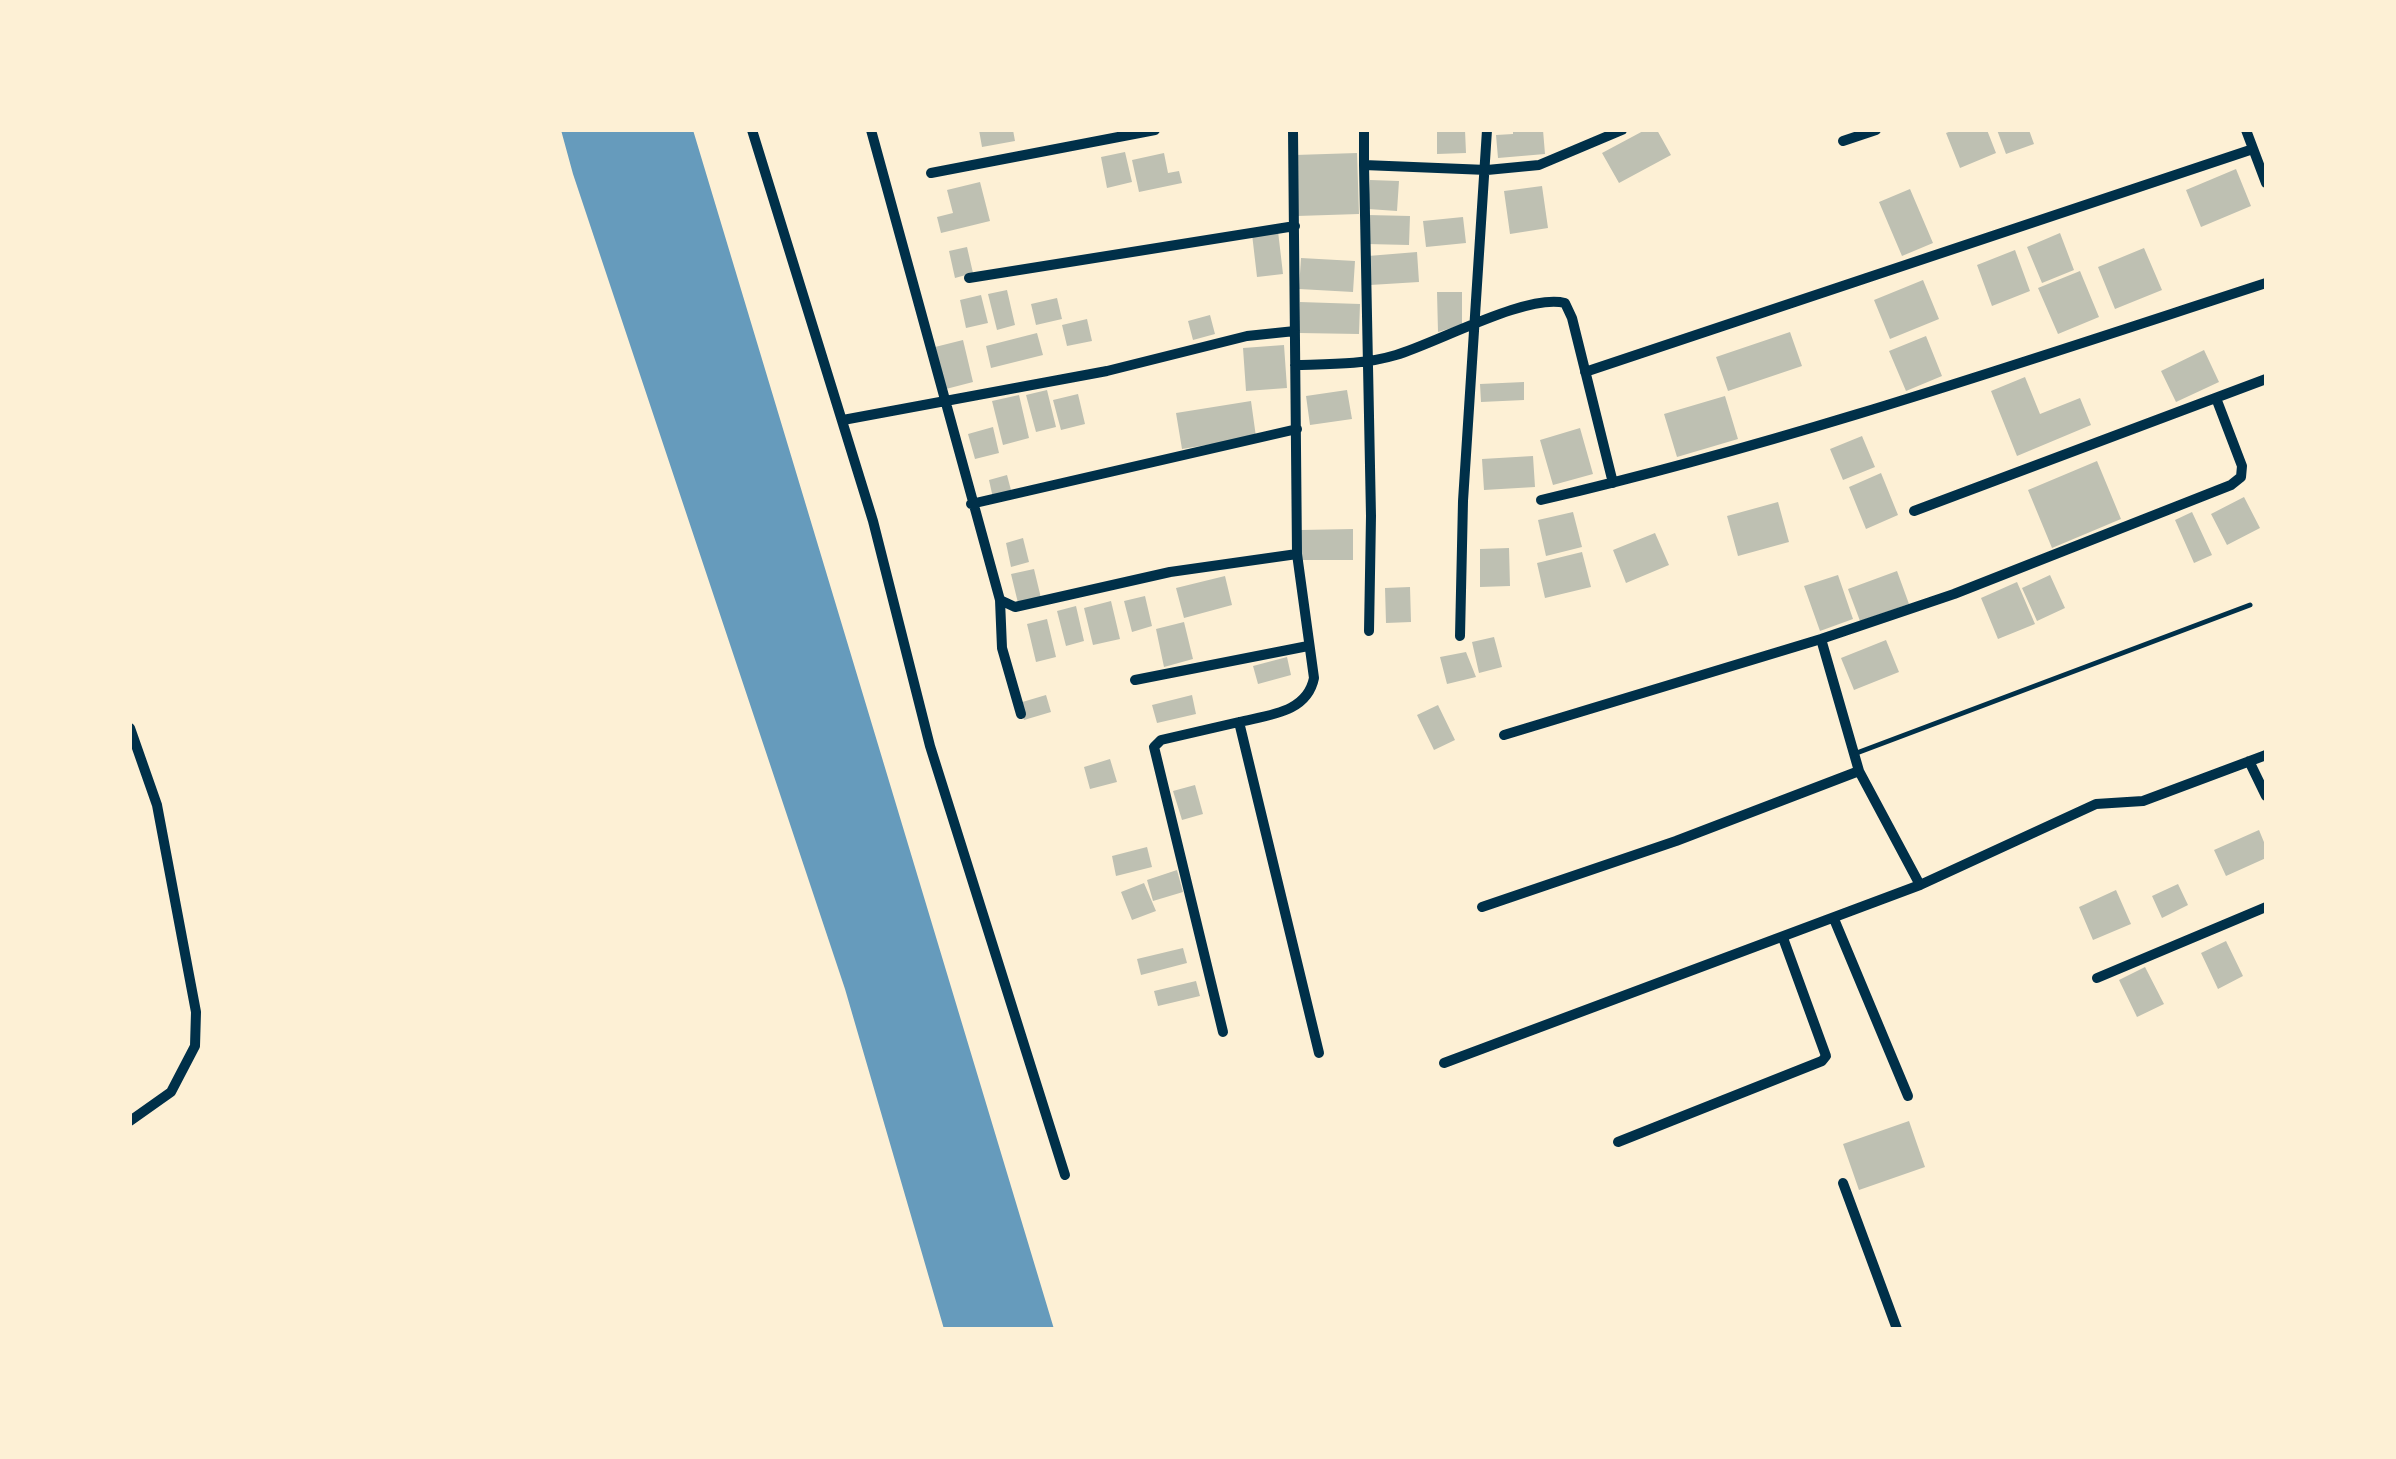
<!DOCTYPE html>
<style>
body{margin:0}
#map{position:relative;width:2396px;height:1459px;overflow:hidden;background:#fdf0d5;font-family:"Public Sans",sans-serif}
canvas{display:block}
.frame{position:absolute;inset:0;border:132px solid #fdf0d5;pointer-events:none}
</style>
<div id="map">
<canvas width="2396" height="1459"></canvas>
<div class="frame"></div>
</div>
<script>
const ctx = document.querySelector('canvas').getContext('2d');
ctx.lineJoin = 'round';
function fill(path, color) { ctx.fillStyle = color; ctx.fill(path, 'evenodd'); }
function strokePath(path, color, width, dash) { ctx.strokeStyle = color; ctx.lineWidth = width; ctx.lineCap = dash ? 'butt' : 'round'; ctx.setLineDash(dash || []); ctx.stroke(path); }
const water = new Path2D(`
 M 561,130 L 693,130 L 1054,1329 L 944,1329 L 845,989 L 573,174 Z`);
const building = new Path2D(`
 M 979,130 L 1013,130 L 1015,141 L 982,147 Z
 M 1437,130 L 1465,130 L 1466,153 L 1437,154 Z
 M 1513,130 L 1543,130 L 1545,154 L 1498,158 L 1496,135 L 1513,134 Z
 M 1645,130 L 1657,130 L 1671,155 L 1619,183 L 1602,153 Z
 M 1954,130 L 1987,130 L 1996,153 L 1960,168 L 1946,133 Z
 M 1997,130 L 2029,130 L 2034,144 L 2006,154 Z
 M 1125,152 L 1132,182 L 1107,188 L 1101,157 Z
 M 1164,153 L 1168,173 L 1179,171 L 1182,183 L 1139,192 L 1132,160 Z
 M 1357,153 L 1359,214 L 1297,216 L 1295,155 Z
 M 2236,169 L 2251,206 L 2201,227 L 2186,190 Z
 M 1370,180 L 1399,181 L 1397,211 L 1368,209 Z
 M 980,182 L 990,221 L 941,233 L 937,217 L 953,213 L 947,190 Z
 M 1542,186 L 1548,228 L 1510,234 L 1504,191 Z
 M 1910,189 L 1933,243 L 1902,256 L 1879,202 Z
 M 1368,215 L 1410,216 L 1409,245 L 1367,244 Z
 M 1463,217 L 1466,243 L 1426,247 L 1423,221 Z
 M 1278,231 L 1283,274 L 1257,277 L 1252,234 Z
 M 2060,233 L 2074,270 L 2042,283 L 2027,247 Z
 M 967,247 L 973,273 L 955,278 L 949,251 Z
 M 2144,248 L 2162,290 L 2115,309 L 2098,267 Z
 M 2015,250 L 2030,291 L 1992,306 L 1977,265 Z
 M 1417,252 L 1419,282 L 1370,285 L 1368,256 Z
 M 1301,258 L 1355,261 L 1353,292 L 1299,289 Z
 M 2080,271 L 2099,317 L 2058,334 L 2038,288 Z
 M 1923,280 L 1939,319 L 1890,339 L 1874,300 Z
 M 1007,290 L 1015,325 L 997,330 L 988,294 Z
 M 1437,292 L 1462,292 L 1462,325 L 1438,332 Z
 M 981,295 L 988,323 L 966,328 L 960,300 Z
 M 1057,298 L 1062,319 L 1036,325 L 1031,304 Z
 M 1300,302 L 1360,304 L 1359,334 L 1299,333 Z
 M 1210,315 L 1215,334 L 1193,340 L 1188,321 Z
 M 1087,319 L 1092,341 L 1067,346 L 1062,325 Z
 M 1790,332 L 1802,366 L 1728,391 L 1716,357 Z
 M 1037,333 L 1043,355 L 991,368 L 986,346 Z
 M 1926,336 L 1942,376 L 1906,391 L 1889,351 Z
 M 963,340 L 973,382 L 946,389 L 935,347 Z
 M 1284,345 L 1287,388 L 1246,391 L 1243,348 Z
 M 2204,350 L 2219,382 L 2176,402 L 2161,371 Z
 M 2025,377 L 2040,414 L 2080,398 L 2091,425 L 2017,456 L 1991,391 Z
 M 1524,382 L 1524,400 L 1481,402 L 1480,384 Z
 M 1047,390 L 1056,427 L 1036,432 L 1026,395 Z
 M 1347,390 L 1352,419 L 1310,425 L 1306,396 Z
 M 1078,394 L 1085,424 L 1061,430 L 1053,400 Z
 M 1019,395 L 1029,438 L 1003,445 L 992,401 Z
 M 1725,396 L 1738,439 L 1677,457 L 1664,414 Z
 M 1251,401 L 1256,437 L 1182,449 L 1176,413 Z
 M 993,427 L 999,453 L 975,459 L 968,434 Z
 M 1580,428 L 1593,474 L 1553,485 L 1540,440 Z
 M 1862,436 L 1875,467 L 1843,480 L 1830,449 Z
 M 1533,456 L 1535,487 L 1484,490 L 1482,459 Z
 M 2097,461 L 2121,519 L 2052,548 L 2028,490 Z
 M 1881,473 L 1898,515 L 1866,529 L 1849,487 Z
 M 1007,475 L 1012,494 L 993,498 L 989,480 Z
 M 2244,497 L 2260,528 L 2227,545 L 2211,514 Z
 M 1778,502 L 1789,542 L 1738,556 L 1727,516 Z
 M 1573,512 L 1582,547 L 1546,556 L 1538,520 Z
 M 2192,512 L 2212,555 L 2194,563 L 2175,520 Z
 M 1353,529 L 1353,560 L 1301,560 L 1301,530 Z
 M 1655,533 L 1669,565 L 1626,583 L 1613,550 Z
 M 1023,538 L 1029,562 L 1011,567 L 1006,543 Z
 M 1509,548 L 1510,586 L 1480,587 L 1480,549 Z
 M 1582,552 L 1591,587 L 1545,598 L 1537,563 Z
 M 1034,569 L 1041,598 L 1018,603 L 1011,574 Z
 M 1897,571 L 1909,604 L 1860,621 L 1848,589 Z
 M 1838,575 L 1853,619 L 1820,631 L 1804,586 Z
 M 2050,575 L 2065,608 L 2037,621 L 2022,588 Z
 M 1225,576 L 1232,605 L 1184,618 L 1176,588 Z
 M 2017,582 L 2035,624 L 1998,639 L 1981,598 Z
 M 1410,587 L 1411,622 L 1386,623 L 1385,588 Z
 M 1145,596 L 1152,626 L 1132,632 L 1124,601 Z
 M 1111,601 L 1120,639 L 1093,645 L 1084,608 Z
 M 1076,606 L 1084,641 L 1066,646 L 1057,611 Z
 M 1047,619 L 1056,657 L 1036,662 L 1027,624 Z
 M 1184,622 L 1193,659 L 1164,667 L 1156,629 Z
 M 1494,637 L 1502,667 L 1479,673 L 1472,642 Z
 M 1886,640 L 1899,672 L 1854,690 L 1841,658 Z
 M 1466,652 L 1476,677 L 1447,684 L 1440,657 Z
 M 1287,657 L 1291,675 L 1258,684 L 1253,666 Z
 M 1046,695 L 1051,712 L 1024,720 L 1019,703 Z
 M 1192,695 L 1196,714 L 1157,723 L 1152,705 Z
 M 1438,705 L 1455,740 L 1434,750 L 1417,715 Z
 M 1110,759 L 1117,782 L 1090,789 L 1084,767 Z
 M 1195,785 L 1203,814 L 1182,820 L 1173,791 Z
 M 2259,830 L 2266,847 L 2266,858 L 2226,876 L 2214,850 Z
 M 1147,847 L 1152,867 L 1116,876 L 1112,856 Z
 M 1177,870 L 1183,892 L 1153,901 L 1147,880 Z
 M 1144,883 L 1156,911 L 1132,920 L 1121,892 Z
 M 2178,884 L 2188,905 L 2162,918 L 2152,896 Z
 M 2116,890 L 2131,924 L 2093,940 L 2079,907 Z
 M 2226,941 L 2243,976 L 2218,989 L 2201,953 Z
 M 1183,948 L 1187,963 L 1141,975 L 1137,959 Z
 M 2145,967 L 2164,1004 L 2137,1017 L 2119,980 Z
 M 1196,981 L 1200,996 L 1158,1006 L 1154,991 Z
 M 1909,1121 L 1925,1167 L 1859,1190 L 1843,1144 Z`);
const service = new Path2D(`
 M 1854,754 L 2250,605`);
const minor = new Path2D(`
 M 752,130 L 873,521 L 930,746 L 1065,1175
 M 871,130 L 1000,600 L 1015,607 L 1170,572 L 1297,554
 M 1293,130 L 1297,554 L 1314,678 C 1307,713 1268,715 1239,722 L 1319,1053
 M 1364,130 L 1364,165
 M 2246,130 L 2266,183
 M 1843,141 L 1876,130
 M 931,173 L 1155,130
 M 969,278 L 1295,226
 M 1295,365 C 1329,364 1363,365 1396,355 C 1437,343 1527,293 1565,303 L 1572,318 L 1613,483
 M 1585,372 L 2253,149
 M 843,420 L 1107,371 L 1247,336 L 1295,331
 M 1541,500 C 1786,443 2026,361 2266,283
 M 971,504 L 1297,429
 M 1914,511 L 2266,379
 M 1000,600 L 1002,648 L 1021,714
 M 1369,631 L 1371,516 L 1364,165 L 1487,170 L 1539,165 L 1622,130
 M 1460,636 L 1463,501 L 1487,130
 M 1821,639 L 1859,771 L 1920,885
 M 1135,680 L 1308,646
 M 130,728 L 157,805 L 196,1012 L 195,1046 L 171,1092 L 130,1121
 M 1504,735 L 1821,639 L 1954,594 L 2231,485 L 2241,477 L 2242,466 L 2216,398
 M 2249,761 L 2266,796
 M 1482,907 L 1676,841 L 1859,771
 M 1834,919 L 1908,1096
 M 2097,978 L 2266,907
 M 1223,1032 L 1154,747 L 1161,740 L 1239,722
 M 1444,1063 L 1920,885 L 2096,804 L 2143,801 L 2266,755
 M 1618,1142 L 1822,1061 L 1826,1056 L 1783,938
 M 1843,1183 L 1897,1329`);
fill(water, '#669bbc');
fill(building, '#bec0b2');
strokePath(service, '#003049', 5);
strokePath(minor, '#003049', 10);
</script>
